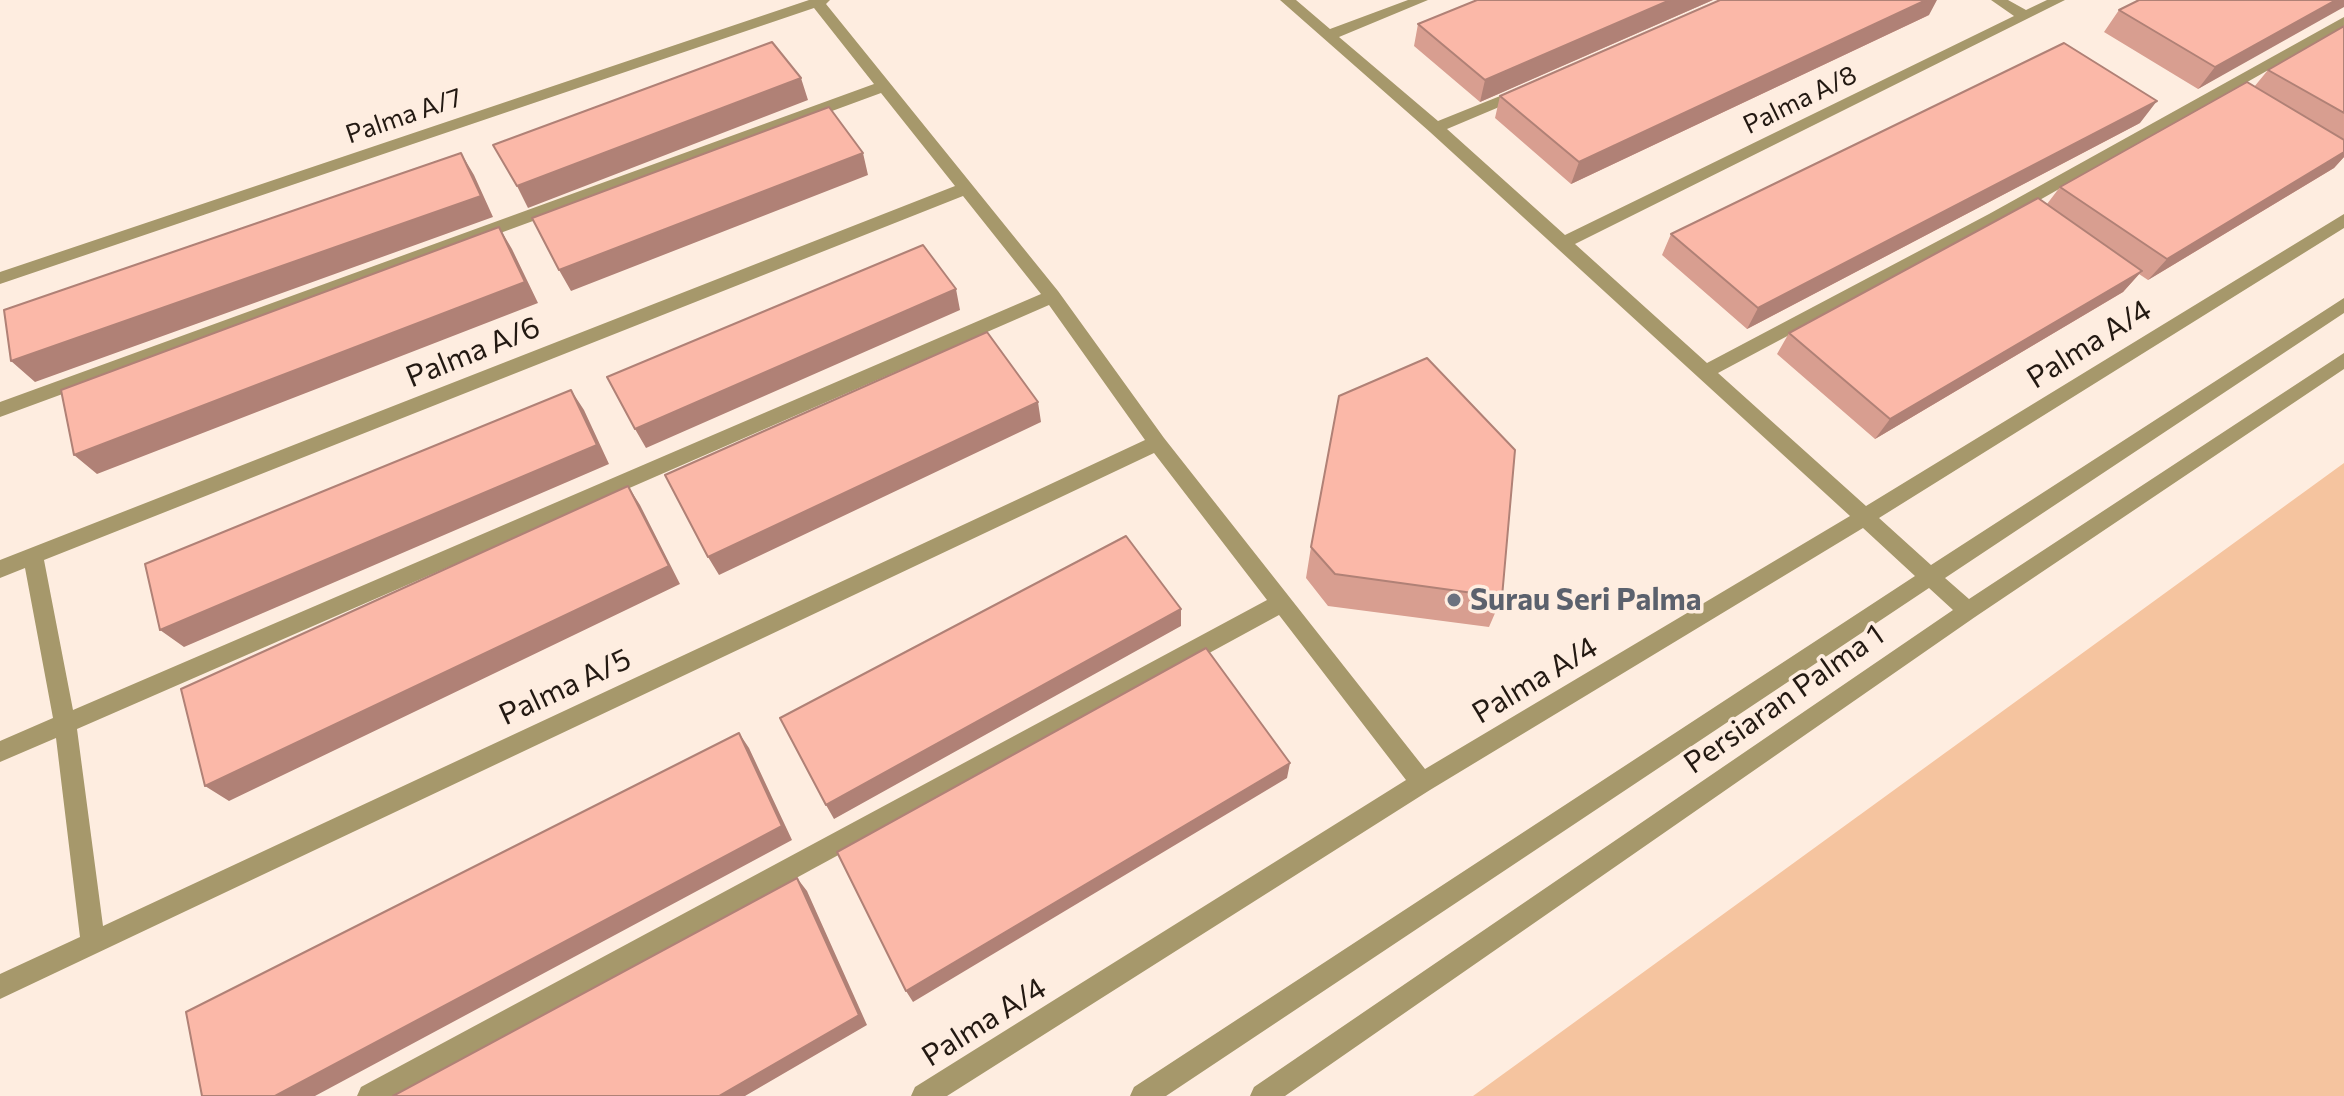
<!DOCTYPE html>
<style>
body{margin:0}
canvas{display:block;background:#feede0}
</style>
<canvas width="2344" height="1096"></canvas>
<script>
const ctx = document.querySelector('canvas').getContext('2d');
ctx.lineJoin = 'round';
function fill(path, color) { ctx.fillStyle = color; ctx.fill(path, 'evenodd'); }
function strokePath(path, color, width, dash) { ctx.strokeStyle = color; ctx.lineWidth = width; ctx.lineCap = dash ? 'butt' : 'round'; ctx.setLineDash(dash || []); ctx.stroke(path); }
function write(font, color, halo, rows, align = 'center') {
  ctx.font = font + ' Commissioner,sans-serif'; ctx.lineWidth = 7; ctx.setLineDash([]); ctx.textBaseline = 'middle'; ctx.strokeStyle = halo; ctx.fillStyle = color; for (const [text, x, y, turn = 0] of rows) {
    ctx.save(); ctx.translate(x, y); ctx.rotate((+turn || 0) * Math.PI / 180); ctx.textAlign = isNaN(turn) ? turn : align; if (halo) ctx.strokeText(text, 0, 0); ctx.fillText(text, 0, 0); ctx.restore();
  }
}
const green = new Path2D(`
 M 2344,463 L 2344,1096 L 1473,1096 Z`);
const minor = new Path2D(`
 M 809,0 L 830,0 L 826,4 L 1058,291 L 1164,438 L 1425,769 L 1850,516 L 1430,132 L 1280,0 L 1296,0 L 1330,29 L 1408,0 L 1428,0 L 1339,37 L 1438,121 L 1520,88 L 1530,88 L 1530,94 L 1447,129 L 1565,235 L 2014,16 L 1991,0 L 2008,0 L 2026,10 L 2047,0 L 2065,0 L 1575,244 L 1707,363 L 1989,214 L 2344,17 L 2344,27 L 2001,222 L 1718,373 L 1866,506 L 2344,214 L 2344,228 L 1879,518 L 1931,565 L 2344,298 L 2344,313 L 1945,578 L 1969,599 L 2344,353 L 2344,369 L 1975,617 L 1285,1096 L 1250,1096 L 1254,1087 L 1953,610 L 1929,588 L 1166,1096 L 1130,1096 L 1134,1087 L 1915,576 L 1863,528 L 1430,790 L 947,1096 L 911,1096 L 915,1087 L 1406,780 L 1279,615 L 396,1096 L 357,1096 L 361,1087 L 1267,600 L 1154,453 L 0,999 L 0,974 L 80,937 L 56,738 L 0,762 L 0,741 L 53,718 L 25,568 L 0,578 L 0,560 L 955,186 L 881,93 L 0,417 L 0,402 L 874,84 L 814,8 L 0,284 L 0,272 ZM 963,196 L 1041,294 L 73,710 L 44,560 ZM 1049,305 L 1145,440 L 103,926 L 77,729 Z`);
const wall = new Path2D(`
 M 1713,0 L 1480,102 L 1414,46 L 1418,24 Z
 M 2344,0 L 2198,89 L 2104,32 L 2119,10 Z
 M 1929,15 L 1571,184 L 1495,118 L 1500,96 Z
 M 2344,26 L 2344,157 L 2334,168 L 2148,280 L 2139,274 L 2123,292 L 1875,439 L 1777,354 L 1789,333 L 2047,204 L 2060,187 L 2254,87 L 2268,70 Z
 M 2140,123 L 1747,329 L 1662,255 L 1671,234 Z
 M 1311,547 L 1502,597 L 1489,627 L 1328,606 L 1306,578 Z`);
const shadedWall = new Path2D(`
 M 1670,0 L 1713,0 L 1480,102 L 1485,80 Z
 M 1926,0 L 1937,0 L 1929,15 L 1571,184 L 1579,162 Z
 M 2336,0 L 2344,0 L 2344,7 L 2198,89 L 2215,67 Z
 M 801,78 L 808,100 L 528,208 L 517,186 Z
 M 2157,101 L 2140,123 L 1747,329 L 1758,308 Z
 M 2344,152 L 2344,157 L 2334,168 L 2148,280 L 2167,259 Z
 M 461,153 L 474,175 L 493,217 L 35,382 L 11,361 Z
 M 863,153 L 868,175 L 571,291 L 559,270 Z
 M 499,227 L 512,249 L 538,303 L 97,474 L 74,455 Z
 M 2142,271 L 2123,292 L 1875,439 L 1890,419 Z
 M 956,289 L 960,310 L 646,448 L 635,429 Z
 M 571,390 L 584,410 L 609,464 L 184,647 L 160,630 Z
 M 1038,402 L 1041,422 L 719,575 L 708,557 Z
 M 628,486 L 640,505 L 680,584 L 229,801 L 205,786 Z
 M 1181,609 L 1181,626 L 834,819 L 826,805 Z
 M 739,733 L 749,748 L 792,840 L 315,1096 L 275,1096 Z
 M 1290,763 L 1287,778 L 913,1002 L 906,991 Z
 M 797,878 L 807,891 L 867,1025 L 745,1096 L 719,1096 Z`);
const building = new Path2D(`
 M 1477,0 L 1670,0 L 1485,80 L 1418,24 Z
 M 1720,0 L 1926,0 L 1579,162 L 1500,96 Z
 M 2139,0 L 2336,0 L 2215,67 L 2119,10 Z
 M 2344,26 L 2344,113 L 2268,70 Z
 M 772,42 L 801,78 L 517,186 L 493,145 Z
 M 2064,43 L 2157,101 L 1758,308 L 1671,234 Z
 M 2247,82 L 2344,140 L 2344,152 L 2167,259 L 2060,187 Z
 M 829,107 L 863,153 L 559,270 L 532,218 Z
 M 461,153 L 481,196 L 11,361 L 4,310 Z
 M 2038,198 L 2142,271 L 1890,419 L 1789,333 Z
 M 499,227 L 525,282 L 74,455 L 61,390 Z
 M 923,245 L 956,289 L 635,429 L 607,377 Z
 M 987,332 L 1038,402 L 708,557 L 665,475 Z
 M 1427,358 L 1515,450 L 1502,597 L 1335,574 L 1311,547 L 1339,396 Z
 M 571,390 L 597,445 L 160,630 L 145,564 Z
 M 628,486 L 669,566 L 205,786 L 181,689 Z
 M 1126,536 L 1181,609 L 826,805 L 780,718 Z
 M 1206,648 L 1290,763 L 906,991 L 837,852 Z
 M 739,733 L 782,826 L 275,1096 L 202,1096 L 186,1012 Z
 M 797,878 L 859,1015 L 719,1096 L 393,1096 Z`);
const markers = [
 [1454,600,8,"#6b7280"]
];
const farStreetnames = [
 ["Palma A/8",1800,100,-26],
 ["Palma A/7",404,116,-19]
];
const streetNames = [
 ["Palma A/4",2089,344,-32],
 ["Palma A/6",473,352,-22],
 ["Palma A/4",1535,680,-31],
 ["Palma A/5",565,687,-25],
 ["Persiaran Palma 1",1784,699,-35],
 ["Palma A/4",984,1022,-32]
];
const worshipNames = [
 ["Surau Seri Palma",1470,600]
];
fill(green, '#f5c49f');
fill(minor, '#a6986b');
fill(wall, '#d89e90');
fill(shadedWall, '#b08176');
fill(building, '#fbb8a8');
strokePath(building, '#b08176', 2);
for (const [x, y, r, color] of markers) { const dot = new Path2D(); dot.arc(x, y, r, 0, 2 * Math.PI); ctx.fillStyle = color; ctx.fill(dot); strokePath(dot, '#feede0', 3); }
write('26px', '#231912', '#feede0', farStreetnames);
write('30px', '#231912', '#feede0', streetNames);
write('bold 30px', '#5b616d', '#feede0', worshipNames, 'left');
</script>
